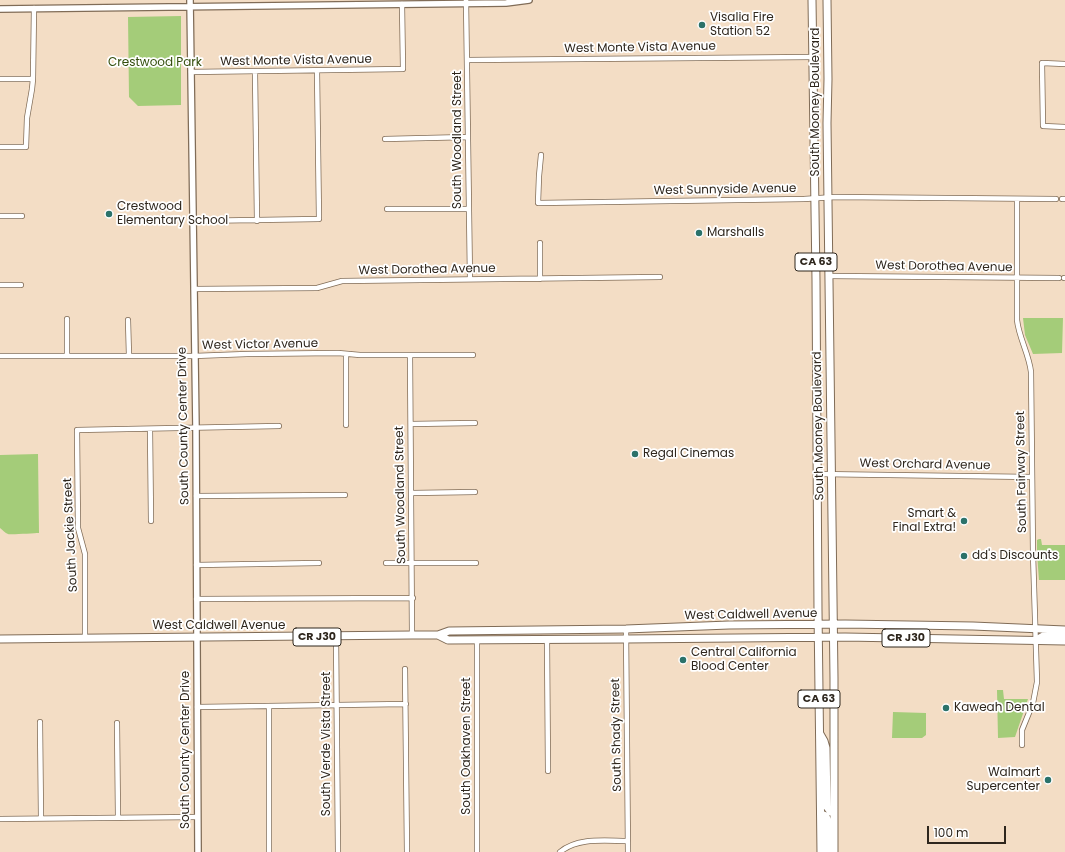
<!DOCTYPE html>
<style>
body{margin:0}
#map{position:relative;width:1065px;height:852px;overflow:hidden;background:#f3ddc5;font-family:Poppins,sans-serif}
canvas{display:block}
.scale{position:absolute;left:927px;top:826px;width:79px;height:18px;box-sizing:border-box;border:2px solid #2e261d;border-top:0;padding-left:5px;font-size:12px;line-height:14px;white-space:nowrap;color:#2e261d;-webkit-text-stroke:3px #fff;paint-order:stroke}
</style>
<div id="map">
<canvas width="1065" height="852"></canvas>
<div class="scale">100 m</div>
</div>
<script>
const ctx = document.querySelector('canvas').getContext('2d');
ctx.lineJoin = 'round';
function fill(path, color) { ctx.fillStyle = color; ctx.fill(path, 'evenodd'); }
function strokePath(path, color, width, dash) { ctx.strokeStyle = color; ctx.lineWidth = width; ctx.lineCap = dash ? 'butt' : 'round'; ctx.setLineDash(dash || []); ctx.stroke(path); }
function write(font, color, halo, rows, align = 'center') {
  ctx.font = font + ' Poppins,sans-serif'; ctx.lineWidth = 3.5; ctx.setLineDash([]); ctx.textBaseline = 'middle'; ctx.strokeStyle = halo; ctx.fillStyle = color; for (const [text, x, y, turn = 0] of rows) {
    ctx.save(); ctx.translate(x, y); ctx.rotate((+turn || 0) * Math.PI / 180); ctx.textAlign = isNaN(turn) ? turn : align; if (halo) ctx.strokeText(text, 0, 0); ctx.fillText(text, 0, 0); ctx.restore();
  }
}
const green = new Path2D(`
 M 181,16 L 181,105 L 138,106 L 129,97 L 128,17 Z
 M 1023,318 L 1063,318 L 1062,353 L 1033,354 L 1025,335 Z
 M 38,454 L 39,533 C 34,533 11,535 8,534 C 5,533 3,530 0,528 L 0,455 Z
 M 1039,539 L 1041,539 L 1042,545 L 1065,545 L 1065,580 L 1039,580 L 1037,554 L 1037,540 Z
 M 997,690 L 1003,690 L 1004,699 L 1028,699 L 1015,737 L 998,738 Z
 M 893,712 L 926,713 L 926,735 L 922,738 L 892,738 Z`);
const minor = new Path2D(`
 M 466,0 L 470,279
 M 468,60 L 813,57
 M 1065,64 L 1042,63 L 1043,126 L 1065,127
 M 191,72 L 403,69 L 402,4
 M 255,72 L 257,221
 M 0,79 L 33,79
 M 385,139 L 468,137
 M 0,147 L 26,147 L 27,118 L 32,89 L 33,79 L 34,8
 M 541,155 L 539,176 L 538,203 L 804,199 L 835,197 L 1056,199
 M 1017,199 L 1017,320 C 1019,338 1029,354 1031,372 L 1033,554 L 1037,682 L 1033,703 L 1022,730 L 1022,745
 M 1062,199 L 1065,199
 M 387,209 L 468,209
 M 0,216 L 22,216
 M 193,221 L 319,219 L 317,71
 M 540,243 L 540,279
 M 829,276 L 1059,278
 M 1064,278 L 1065,278
 M 0,285 L 21,285
 M 194,289 L 317,288 L 342,281 L 660,277
 M 67,319 L 67,356
 M 128,320 L 129,356
 M 346,354 L 346,425
 M 410,355 L 412,635
 M 0,356 L 194,356 L 247,354 L 338,353 L 360,355 L 473,355
 M 411,424 L 475,423
 M 150,429 L 151,521
 M 817,474 L 1032,477
 M 412,493 L 475,492
 M 196,496 L 345,495
 M 386,563 L 476,563
 M 196,565 L 319,563
 M 196,599 L 413,598
 M 626,629 L 628,852
 M 336,636 L 338,852
 M 85,638 L 85,554 L 78,528 L 77,430 L 279,426
 M 477,640 L 477,852
 M 547,640 L 548,771
 M 405,669 L 407,852
 M 269,706 L 269,852
 M 197,707 L 406,704
 M 40,722 L 41,818
 M 117,723 L 118,817
 M 0,819 L 197,817
 M 560,852 C 578,837 605,841 628,841`);
const tertiary = new Path2D(`
 M 190,0 L 196,429 L 198,852
 M 0,9 L 506,3 L 529,0`);
const primary = new Path2D(`
 M 812,0 L 816,280 L 818,611 L 821,852
 M 827,0 L 828,79 L 827,123 L 834,678 L 834,852
 M 438,635 L 449,631 L 626,629 L 729,625 L 845,624 L 973,626 L 1065,630
 M 0,639 L 412,635 L 438,635 L 448,640 L 626,639 L 845,637 L 1065,641
 M 1036,640 L 1045,635 L 1065,635
 M 820,734 L 824,741 L 826,748 L 827,807 L 830,811 L 833,813
 M 821,814 L 826,816 L 827,819 L 828,852`);
const markers = [
 [702,25,4,"#2b726a"],
 [109,214,4,"#2b726a"],
 [699,233,4,"#2b726a"],
 [635,454,4,"#2b726a"],
 [964,521,4,"#2b726a"],
 [964,556,4,"#2b726a"],
 [683,660,4,"#2b726a"],
 [946,708,4,"#2b726a"],
 [1048,780,4,"#2b726a"]
];
const shields = [
 [816,262,42],
 [317,637,48],
 [906,638,48],
 [819,699,42]
];
const shieldNames = [
 ["CA 63",816,262],
 ["CR J30",317,637],
 ["CR J30",906,638],
 ["CA 63",819,699]
];
const poiNames = [
 ["Visalia Fire",710,18],
 ["Station 52",710,32],
 ["Crestwood",117,207],
 ["Elementary School",117,221],
 ["Marshalls",707,233],
 ["Regal Cinemas",643,454],
 ["Smart &",956,514,"right"],
 ["Final Extra!",956,528,"right"],
 ["dd's Discounts",972,556],
 ["Central California",691,653],
 ["Blood Center",691,667],
 ["Kaweah Dental",954,708],
 ["Walmart",1040,773,"right"],
 ["Supercenter",1040,787,"right"]
];
const streetNames = [
 ["West Monte Vista Avenue",640,48,-1],
 ["West Monte Vista Avenue",296,61,-1],
 ["South Mooney Boulevard",816,102,-90],
 ["South Woodland Street",458,140,-90],
 ["West Sunnyside Avenue",725,190,-1],
 ["West Dorothea Avenue",944,267,1],
 ["West Dorothea Avenue",427,270,-1],
 ["West Victor Avenue",260,345,-1],
 ["South County Center Drive",184,426,-91],
 ["South Mooney Boulevard",819,426,-91],
 ["West Orchard Avenue",925,465,1],
 ["South Fairway Street",1022,472,-91],
 ["South Woodland Street",401,495,-91],
 ["South Jackie Street",71,535,-93],
 ["West Caldwell Avenue",751,615,-1],
 ["West Caldwell Avenue",219,626],
 ["South Shady Street",617,735,-91],
 ["South Verde Vista Street",327,744,-90],
 ["South Oakhaven Street",467,746,-90],
 ["South County Center Drive",186,750,-90]
];
const parkNames = [
 ["Crestwood Park",155,63]
];
fill(green, '#a4cc79');
strokePath(minor, '#806c57', 6);
strokePath(tertiary, '#806c57', 8);
strokePath(primary, '#806c57', 9);
strokePath(minor, '#fff', 4.5);
strokePath(tertiary, '#fff', 5.5);
strokePath(primary, '#fff', 7);
for (const [x, y, r, color] of markers) { const dot = new Path2D(); dot.arc(x, y, r, 0, 2 * Math.PI); ctx.fillStyle = color; ctx.fill(dot); strokePath(dot, '#fff', 1.5); }
for (const [x, y, w] of shields) { const box = new Path2D(); box.roundRect(x - w / 2, y - 9, w, 18, 3); ctx.fillStyle = '#fff'; ctx.fill(box); strokePath(box, '#2e261d', 1); }
write('bold 11px', '#2e261d', null, shieldNames);
write('12px', '#2e261d', '#fff', poiNames, 'left');
write('12px', '#2e261d', '#fff', streetNames);
write('12px', '#344e0d', '#fff', parkNames);
</script>
